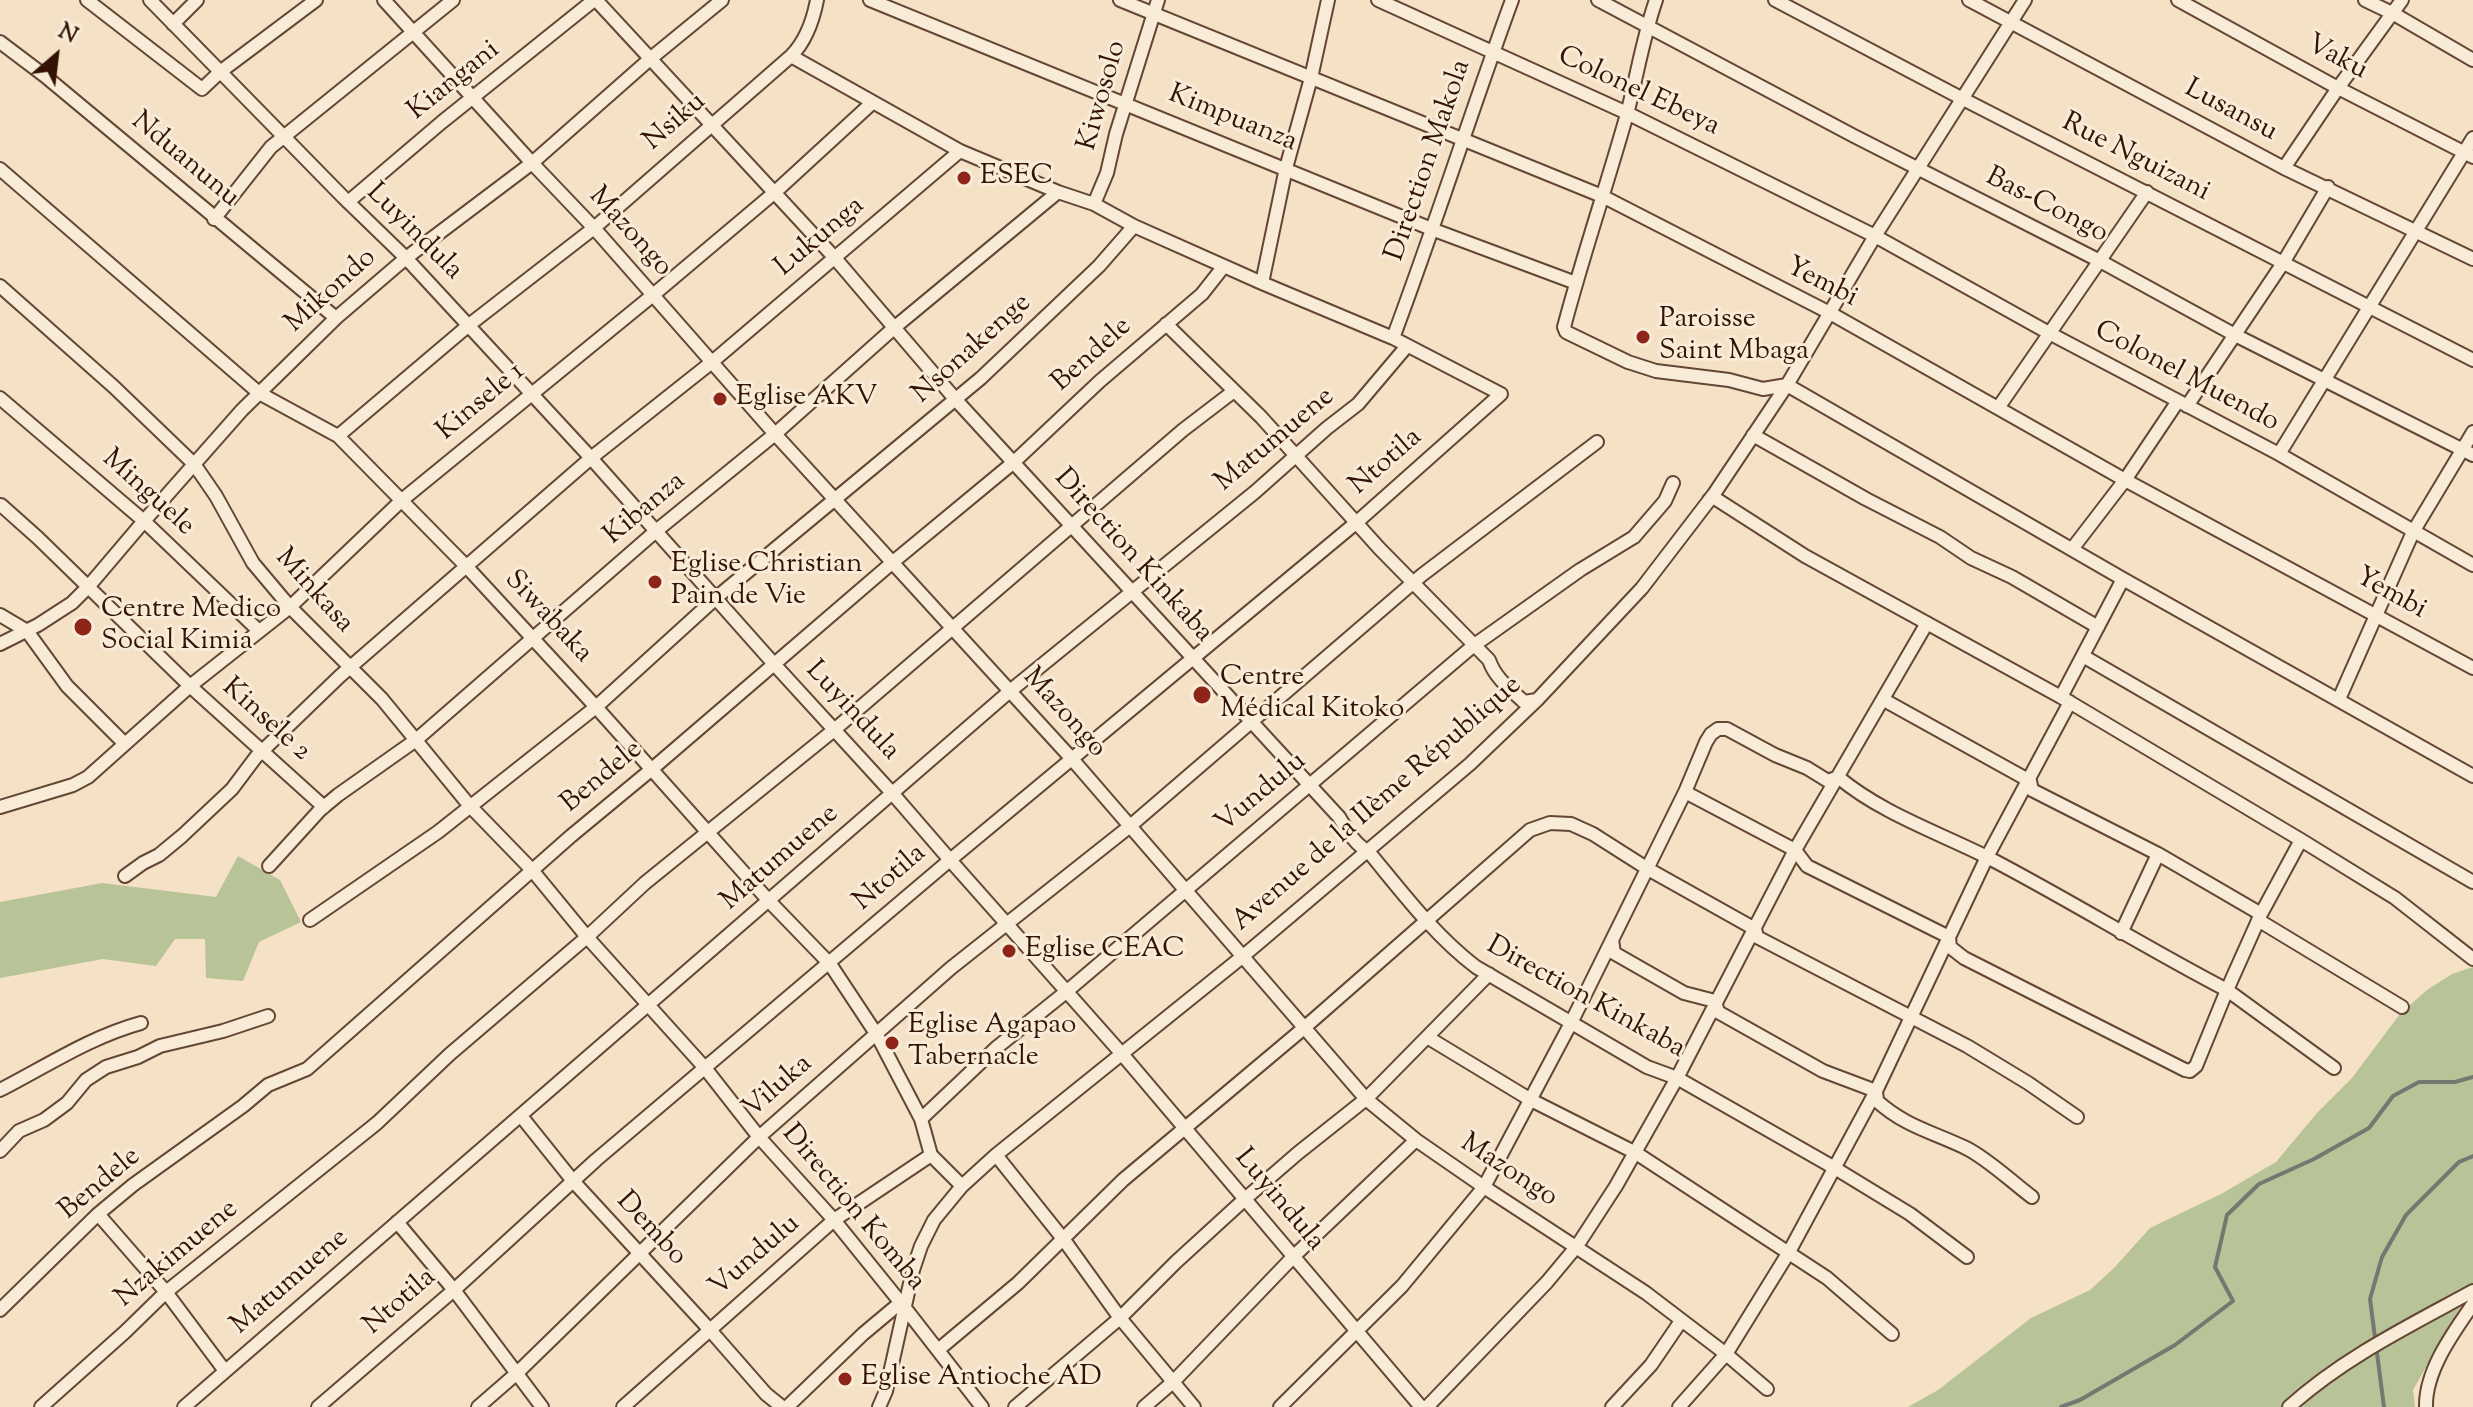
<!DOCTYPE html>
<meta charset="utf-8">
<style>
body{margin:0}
#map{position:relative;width:2473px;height:1407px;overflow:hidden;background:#f5e1c5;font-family:"Sorts Mill Goudy",serif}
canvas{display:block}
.north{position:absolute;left:16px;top:16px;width:80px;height:80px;-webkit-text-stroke:6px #f8ecd9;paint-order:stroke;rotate:28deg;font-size:22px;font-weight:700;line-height:32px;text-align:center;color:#341204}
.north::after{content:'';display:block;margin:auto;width:28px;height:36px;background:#341204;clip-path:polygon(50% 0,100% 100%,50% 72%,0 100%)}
</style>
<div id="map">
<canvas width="2473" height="1407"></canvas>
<div class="north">N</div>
</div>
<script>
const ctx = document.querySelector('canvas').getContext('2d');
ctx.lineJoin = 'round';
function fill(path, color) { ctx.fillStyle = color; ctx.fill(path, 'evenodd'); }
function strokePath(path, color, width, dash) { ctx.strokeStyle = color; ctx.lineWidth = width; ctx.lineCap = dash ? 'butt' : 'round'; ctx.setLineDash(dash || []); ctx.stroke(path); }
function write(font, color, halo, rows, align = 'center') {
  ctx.font = font + ' "Sorts Mill Goudy",serif'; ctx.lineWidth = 6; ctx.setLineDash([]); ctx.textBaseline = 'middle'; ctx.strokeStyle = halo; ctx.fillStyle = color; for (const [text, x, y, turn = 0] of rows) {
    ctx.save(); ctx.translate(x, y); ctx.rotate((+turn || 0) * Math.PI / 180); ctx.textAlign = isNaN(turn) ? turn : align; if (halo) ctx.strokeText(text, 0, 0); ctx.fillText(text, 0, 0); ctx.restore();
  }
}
const green = new Path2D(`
 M 238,856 L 280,880 L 301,922 L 259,942 L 243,981 L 206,978 L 205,939 L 175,939 L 156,966 L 103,959 L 0,978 L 0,902 L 102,883 L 216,897 Z
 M 2473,967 L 2473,1285 L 2413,1390 L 2415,1407 L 1908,1407 L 1938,1390 L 2031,1318 L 2090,1290 L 2114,1268 L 2150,1228 L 2221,1194 L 2276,1162 L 2317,1113 L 2352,1078 L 2400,1014 L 2427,990 L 2452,974 Z`);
const stream = new Path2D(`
 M 2061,1407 L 2080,1400 L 2175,1345 L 2233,1301 L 2215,1267 L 2227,1215 L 2259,1184 L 2314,1159 L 2369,1128 L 2393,1096 L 2419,1082 L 2455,1082 L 2473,1077
 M 2384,1407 L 2370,1299 L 2382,1257 L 2406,1215 L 2459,1162 L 2473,1156`);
const minor = new Path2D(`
 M 87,0 L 202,89 L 220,72 L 316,0
 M 150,0 L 343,197 L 406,258 L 591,458 L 774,664 L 893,794 L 950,860 L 1122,1054 L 1421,1407
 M 384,0 L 532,163 L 594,228 L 775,434 L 1072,759 L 1366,1099 L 1416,1140 L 1484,1187 L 1646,1293 L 1726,1354 L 1767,1389
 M 596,0 L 834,257 L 956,400 L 1339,817 C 1347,830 1355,845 1368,851 C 1402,892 1434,935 1476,967 L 1647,1067 L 1677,1078 L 1833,1167 L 1910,1214 L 1967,1257
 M 870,0 L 1434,230 L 1576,283
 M 1120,0 L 1602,196 L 1830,313 L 2125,480 L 2473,668
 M 1378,0 L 1627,113 L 1875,236 L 2049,333 L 2279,454 L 2473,565
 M 1598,0 L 1854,136 L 2100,261 L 2235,335 L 2473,455
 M 1656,0 C 1643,37 1637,76 1627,114 C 1607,185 1583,255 1564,327 L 1566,332 L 1628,362 L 1656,371 L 1729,380 L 1763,389 L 1787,385 L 2123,579 L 2473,776
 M 1775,0 L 1961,98 L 2473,360
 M 1969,0 L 2284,168 L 2473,259
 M 2178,0 L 2338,88 L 2473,157
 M 2365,0 L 2394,14 L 2473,60
 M 173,24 L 197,0
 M 0,42 L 45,76 L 336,318
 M 2284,168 L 2338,88 L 2402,0
 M 0,169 L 259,393 L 338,436 L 466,566 L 596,707 L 769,901 L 830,964 L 877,1035 L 921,1119 L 931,1155 L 962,1186
 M 348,202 L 442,122 L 594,0
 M 1094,204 L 1107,173 L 1116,134 L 1158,0
 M 214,219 L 271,147 L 453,0
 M 1262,283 L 1286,168 L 1311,78 L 1328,0
 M 0,286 L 114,387 L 194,464 L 216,496 L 253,563 L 290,607 L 382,699 L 469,805 L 532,870 L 587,937 L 705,1068 L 759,1137 L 834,1220 L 905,1308 L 982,1407
 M 1166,324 L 1261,417 L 1379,548 L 1489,660 C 1495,678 1510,689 1524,702 L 1537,700
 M 1393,338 C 1435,226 1471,112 1512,0
 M 0,398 L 144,521 L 259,631
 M 2187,406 L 2283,263 L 2328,187
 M 1998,408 L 2147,192
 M 1753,435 L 1866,499 L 1940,537 L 1971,558 L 2012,577 L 2098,627
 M 338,436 L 469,325 L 594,228 L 791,56 C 806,41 813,21 817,0
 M 2279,454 L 2473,138
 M 1709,500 L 1713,497 L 1805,556 L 2061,697 L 2301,840 L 2395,898 L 2473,959
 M 1,505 L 38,538 L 190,686 L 324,807
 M 2072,549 L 2125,480 L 2178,401
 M 0,615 L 27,631 L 67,686 L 125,744
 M 0,644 L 38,625 L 72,603 L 88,587 L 144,521 L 242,410 L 336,318 L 406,258 L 532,163 L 650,59 L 722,0
 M 2083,656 L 2473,882
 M 2061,697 L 2123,579
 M 2339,699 L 2413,532 L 2473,432
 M 1884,700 L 2030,781 L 2032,790 L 2158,854 L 2261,914
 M 1685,792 L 1795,850 L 1807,866 L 1949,937 L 1950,947 L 1964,958 L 2185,1070 L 2190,1071 L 2196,1066 L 2227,990 L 2334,1068
 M 0,807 L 73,785 L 88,777 L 190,686 L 290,607 L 402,500 L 653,295 L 774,193 L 872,103
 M 269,866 L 320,810 L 338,795 L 416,740 L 656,531 L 775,434 L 895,327 L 1058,192
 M 125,876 L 143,863 L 159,855 L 182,836 L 232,789 L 256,757 L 340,676 L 591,458 L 712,362 L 960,151
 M 310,920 L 438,832 L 596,707 L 717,597 L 981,378 L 1099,266 L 1134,226
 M 2258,920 L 2402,1007
 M 2121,933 L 2158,854
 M 1612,940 L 1614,953 L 1684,993 L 1715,1001 L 1718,1012 L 1823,1071 L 1876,1091 L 1877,1101 C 1906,1127 1933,1132 1966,1148 C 1988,1159 2012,1182 2032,1197
 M 1427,1037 L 1531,1100 L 1636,1153 L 1827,1278 L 1892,1334
 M 0,1090 C 47,1066 90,1037 141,1023
 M 521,1116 L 573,1181 L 710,1330 L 766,1394 L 782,1407
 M 921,1119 L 996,1048 L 1066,992 L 1473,646 L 1580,570 L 1634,537 L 1665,501 L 1673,483
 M 0,1151 L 19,1131 L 44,1120 L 67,1103 L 86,1080 L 106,1067 L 138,1057 L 160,1046 L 223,1031 L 268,1016
 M 996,1155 L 1064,1240 L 1120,1318 L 1194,1407
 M 98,1214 L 166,1292 L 225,1371
 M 397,1222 L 454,1290 L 542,1407
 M 0,1310 L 98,1214 L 133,1185 L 243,1106 L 268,1085 L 307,1069 L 571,836 L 652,769 L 893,562 L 1014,462 L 1100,381 L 1202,294 L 1224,266
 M 938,1350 L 1018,1283 L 1123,1180 L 1304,1028 L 1530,830 L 1550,823 L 1571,824 L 1593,834 L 1648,869 L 1755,929 L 1757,937 L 1967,1046 L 2028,1083 L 2077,1117
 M 41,1407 L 125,1332 L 166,1292 L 377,1123 L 450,1054 L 587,937 L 645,883 L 834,730 L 1183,430 L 1234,391
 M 184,1407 L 1010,691 L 1255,492 L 1327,428 L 1358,404 L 1407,346
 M 318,1407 L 454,1290 L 596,1160 L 950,860 L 1357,522 L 1501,394 L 1393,338 L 1262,283 L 1134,226 L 1094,204 L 1058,192 L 960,151 L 791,56
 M 478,1407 L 516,1374 L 759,1137 L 951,968 L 1129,827 L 1422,575 L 1597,442
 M 623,1407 L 834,1220 L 931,1155
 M 787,1407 L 863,1334 L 906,1298
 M 879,1407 L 886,1391 L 913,1270 L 921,1246 L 934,1220 L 962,1186 L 996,1155 L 1242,957 L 1470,764 L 1537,700 L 1642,588 L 1714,494 L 1787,385 L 1875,236 L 2025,0
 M 1015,1407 L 1120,1318 L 1176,1262 L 1246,1198 L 1298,1153 L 1366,1099 L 1489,974
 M 1144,1407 L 1173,1382 L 1294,1256 L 1416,1140
 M 1280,1407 L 1402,1286 L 1484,1187 L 1571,1023 L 1685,792 L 1706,742 L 1711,734 L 1718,729 L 1727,729 L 1775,755 L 1807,768 L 1828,781 L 1838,777 C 1881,813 1937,832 1987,857 C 2068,899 2146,948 2227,990 L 2261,914 L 2301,840
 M 1427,1407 L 1547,1282 L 1577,1246 L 1616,1186 L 1677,1078 L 1795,850 L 1927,623
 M 1612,1407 L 1651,1365 L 1681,1321
 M 1679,1407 L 1726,1354 L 1789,1252 L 1876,1091 L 1987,857 L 2070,702
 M 2289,1407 C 2343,1358 2409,1326 2473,1291
 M 2426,1407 C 2425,1371 2453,1333 2473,1304`);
const markers = [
 [964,178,8,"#8f2418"],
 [1643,337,8,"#8f2418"],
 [720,399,8,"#8f2418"],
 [655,582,8,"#8f2418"],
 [83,627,10,"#8f2418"],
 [1202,695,10,"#8f2418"],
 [1009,951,8,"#8f2418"],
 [892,1043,8,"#8f2418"],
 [845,1379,8,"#8f2418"]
];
const streetNames = [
 ["Vaku",2336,59,28],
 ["Kiangani",455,82,-39],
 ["Colonel Ebeya",1638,93,25],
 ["Kiwosolo",1104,96,-74],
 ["Lusansu",2230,112,28],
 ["Kimpuanza",1232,120,22],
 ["Nsiku",676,123,-41],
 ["Rue Nguizani",2135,159,27],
 ["Nduanunu",184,161,40],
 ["Direction Makola",1430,161,-71],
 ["Bas-Congo",2046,207,27],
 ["Luyindula",413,233,45],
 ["Mazongo",629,233,48],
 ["Lukunga",821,238,-40],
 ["Yembi",1821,284,27],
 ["Mikondo",332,292,-42],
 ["Nsonakenge",973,350,-42],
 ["Bendele",1093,356,-42],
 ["Colonel Muendo",2186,378,28],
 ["Kinsele 1",482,403,-40],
 ["Matumuene",1276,441,-40],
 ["Ntotila",1387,463,-41],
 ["Minguele",147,494,42],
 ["Kibanza",646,510,-40],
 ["Direction Kinkaba",1132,557,48],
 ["Minkasa",313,592,48],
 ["Yembi",2390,595,29],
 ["Siwabaka",547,618,47],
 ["Luyindula",851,712,47],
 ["Mazongo",1063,714,48],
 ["Kinsele 2",265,721,42],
 ["Bendele",603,778,-40],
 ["Vundulu",1262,794,-40],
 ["Avenue de la IIème République",1378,805,-41],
 ["Matumuene",781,859,-41],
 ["Ntotila",891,879,-41],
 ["Direction Kinkaba",1585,999,29],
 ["Viluka",779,1088,-41],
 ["Mazongo",1508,1172,33],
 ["Bendele",101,1185,-40],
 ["Luyindula",1278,1201,50],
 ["Direction Komba",852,1209,50],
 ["Dembo",650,1230,47],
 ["Nzakimuene",178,1255,-40],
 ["Vundulu",756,1257,-41],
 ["Matumuene",291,1283,-41],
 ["Ntotila",401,1303,-41]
];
const poiNames = [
 ["ESEC",980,178],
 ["Paroisse",1659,321],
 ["Saint Mbaga",1659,353],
 ["Eglise AKV",736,399],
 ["Eglise Christian",671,566],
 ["Pain de Vie",671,598],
 ["Centre Medico",101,611],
 ["Social Kimia",101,643],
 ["Centre",1220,679],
 ["Médical Kitoko",1220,711],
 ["Eglise CEAC",1025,951],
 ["Eglise Agapao",908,1027],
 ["Tabernacle",908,1059],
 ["Eglise Antioche AD",861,1379]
];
fill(green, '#b8c397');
strokePath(stream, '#737871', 4);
strokePath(minor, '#644634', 16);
strokePath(minor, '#f8ecd9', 12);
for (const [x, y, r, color] of markers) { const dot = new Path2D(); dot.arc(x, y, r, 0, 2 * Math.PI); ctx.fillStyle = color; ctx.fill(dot); strokePath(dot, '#f8ecd9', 3); }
write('28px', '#341204', '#f8ecd9', streetNames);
write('28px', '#341204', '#f8ecd9', poiNames, 'left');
</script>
